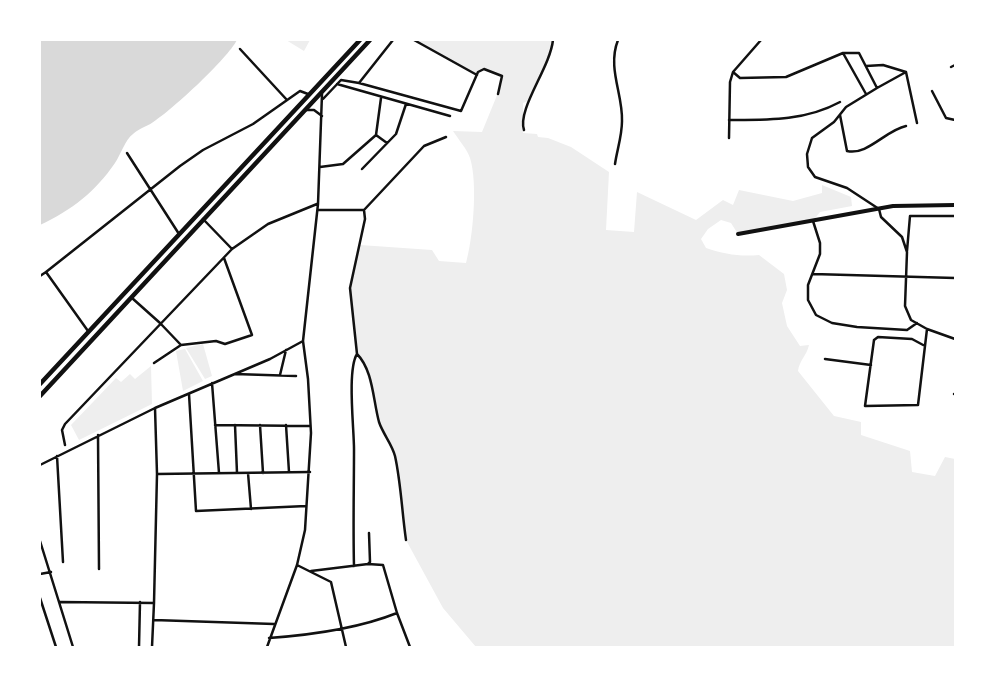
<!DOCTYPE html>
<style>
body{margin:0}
#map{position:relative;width:995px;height:687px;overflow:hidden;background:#fff;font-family:"PT Sans Narrow",sans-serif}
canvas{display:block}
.frame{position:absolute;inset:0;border:41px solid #fff;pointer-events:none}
</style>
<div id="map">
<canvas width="995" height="687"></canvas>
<div class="frame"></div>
</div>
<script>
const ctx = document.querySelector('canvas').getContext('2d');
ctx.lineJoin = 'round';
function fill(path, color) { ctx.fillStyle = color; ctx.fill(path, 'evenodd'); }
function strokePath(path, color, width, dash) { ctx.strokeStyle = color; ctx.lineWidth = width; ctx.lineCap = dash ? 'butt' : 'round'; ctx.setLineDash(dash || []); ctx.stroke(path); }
const green = new Path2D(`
 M 286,40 L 310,40 L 304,51 Z
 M 414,40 L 553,40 C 551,62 539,81 528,101 L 523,103 L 523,133 L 537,134 L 538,137 L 548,138 L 571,147 L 609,172 L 606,230 L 634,232 L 637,192 L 696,220 L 723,200 L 733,205 L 739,190 L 793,201 L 822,193 L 822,185 L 851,197 L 852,206 L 820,212 L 813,221 L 738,234 L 731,223 L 721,220 L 708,229 L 701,239 L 706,248 C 724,254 740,257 759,255 L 784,274 L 787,290 L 782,303 L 787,326 L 800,346 L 809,345 C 807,355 799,361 798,371 L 834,416 L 861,422 L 861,435 L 910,451 L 912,472 L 935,476 L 945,457 L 955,459 L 955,647 L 476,647 L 443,608 L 406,540 L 395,457 L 379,423 L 375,400 L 362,359 L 357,354 L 350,288 L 360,245 L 432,250 L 439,261 L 466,263 C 473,238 478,183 470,158 C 467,149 458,139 453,131 L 482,132 L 502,83 L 502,76 L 484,69 L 477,75 Z
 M 203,344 L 212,376 L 205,379 L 186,348 Z
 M 185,349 L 203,381 L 183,391 L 176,351 Z
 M 151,366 L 152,404 L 79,440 L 71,425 L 116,378 L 121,382 L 130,374 L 135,379 Z`);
const water = new Path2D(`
 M 40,40 L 237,40 C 227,59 174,108 156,120 C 149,126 139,128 133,134 C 125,140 121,154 115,163 C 95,192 72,210 40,225 Z`);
const minor = new Path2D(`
 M 414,40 L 477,75
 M 240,49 L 287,100
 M 843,53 L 859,53 L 877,88 L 906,72
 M 866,66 L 883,65 L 906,72 L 917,123
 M 951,67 L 955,65
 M 733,72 L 740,78 L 786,77 L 843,53 L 866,94
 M 359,83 L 393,40
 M 337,84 L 450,116
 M 877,88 L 846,107 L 834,122 L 812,138 L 807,154 L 808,167 L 815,177 L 847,188 L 879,209 L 881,217 L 902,237 L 907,252 L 905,306 L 911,320 L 927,329 L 955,339
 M 932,91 L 946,118 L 955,120
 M 323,99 L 341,80 L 359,83 L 461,111 L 478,72 L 484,69 L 502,76 L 498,94
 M 306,110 L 314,110 L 322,116
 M 840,115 L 847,151 C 867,156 886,130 906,126
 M 729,120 C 768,120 805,121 840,102
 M 524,130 C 517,109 550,68 553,40
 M 376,135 L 387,143
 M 729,138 L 730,82 L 733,72 L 761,40
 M 127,153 L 179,234
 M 615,164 C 617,150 622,136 622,121 C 623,94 607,68 618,40
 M 320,167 L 343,164 L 376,135 L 381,98
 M 362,169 L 396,134 L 406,104
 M 318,210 L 364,210 L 424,146 L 446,137
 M 203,219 L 232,249
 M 813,221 L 820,243 L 820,254 L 808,285 L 808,300 L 816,315 L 832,323 L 857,327 L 907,330 L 917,323
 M 907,251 L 910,216 L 955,216
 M 46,272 L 180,166 L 203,150 L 253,124 L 300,91 L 308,94
 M 813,274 L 955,278
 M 40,276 L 46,272 L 88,331
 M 132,298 L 160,323 L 181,345
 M 925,346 L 912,339 L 878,337 L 874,340 L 865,406 L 918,405 L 927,329
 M 357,354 C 373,370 373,400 379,422 C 383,434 392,444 395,456 C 401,483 402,513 406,540
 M 825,359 L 871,365
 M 154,363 L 181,345 L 216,341 L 225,344 L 252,335 L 224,258
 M 235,374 L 296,376
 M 280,375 L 286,350
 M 212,383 L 219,473
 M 189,394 L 196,511 L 306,506
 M 954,394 L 955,394
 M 215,425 L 310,426
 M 235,425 L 237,473
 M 260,425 L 263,473
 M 286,425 L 289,472
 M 98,435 L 99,569
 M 65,445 L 62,430 L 65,424 L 232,249 L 268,224 L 317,204
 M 57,456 L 63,562
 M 40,465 L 155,408 L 270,359 L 303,341
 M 248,473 L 251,509
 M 157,474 L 310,472
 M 40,541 L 73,647
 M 368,564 L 370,562 L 369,533
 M 297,565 L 331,582 L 346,647
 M 354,566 C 353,527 354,488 354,449 C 354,428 347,370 357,354 L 350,288 L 365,219 L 364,210
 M 311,571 L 368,564 L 383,565 L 397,613 L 410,647
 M 40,574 L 51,572
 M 40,598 L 56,647
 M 60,602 L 154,603 L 152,647
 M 154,603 L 157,474 L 155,408
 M 154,620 L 274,624
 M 269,638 C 311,635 357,629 397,613
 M 139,647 L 140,602
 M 267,647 L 297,565 L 305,530 L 311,433 L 308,379 L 303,341 L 318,204 L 322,94`);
const tertiary = new Path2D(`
 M 738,234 L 893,206 L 955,205`);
const trunk = new Path2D(`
 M 40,384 L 360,40
 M 40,396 L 370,40`);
fill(green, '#eee');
fill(water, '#d9d9d9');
strokePath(minor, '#111', 2.5);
strokePath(tertiary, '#111', 4);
strokePath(trunk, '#111', 4.5);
</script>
